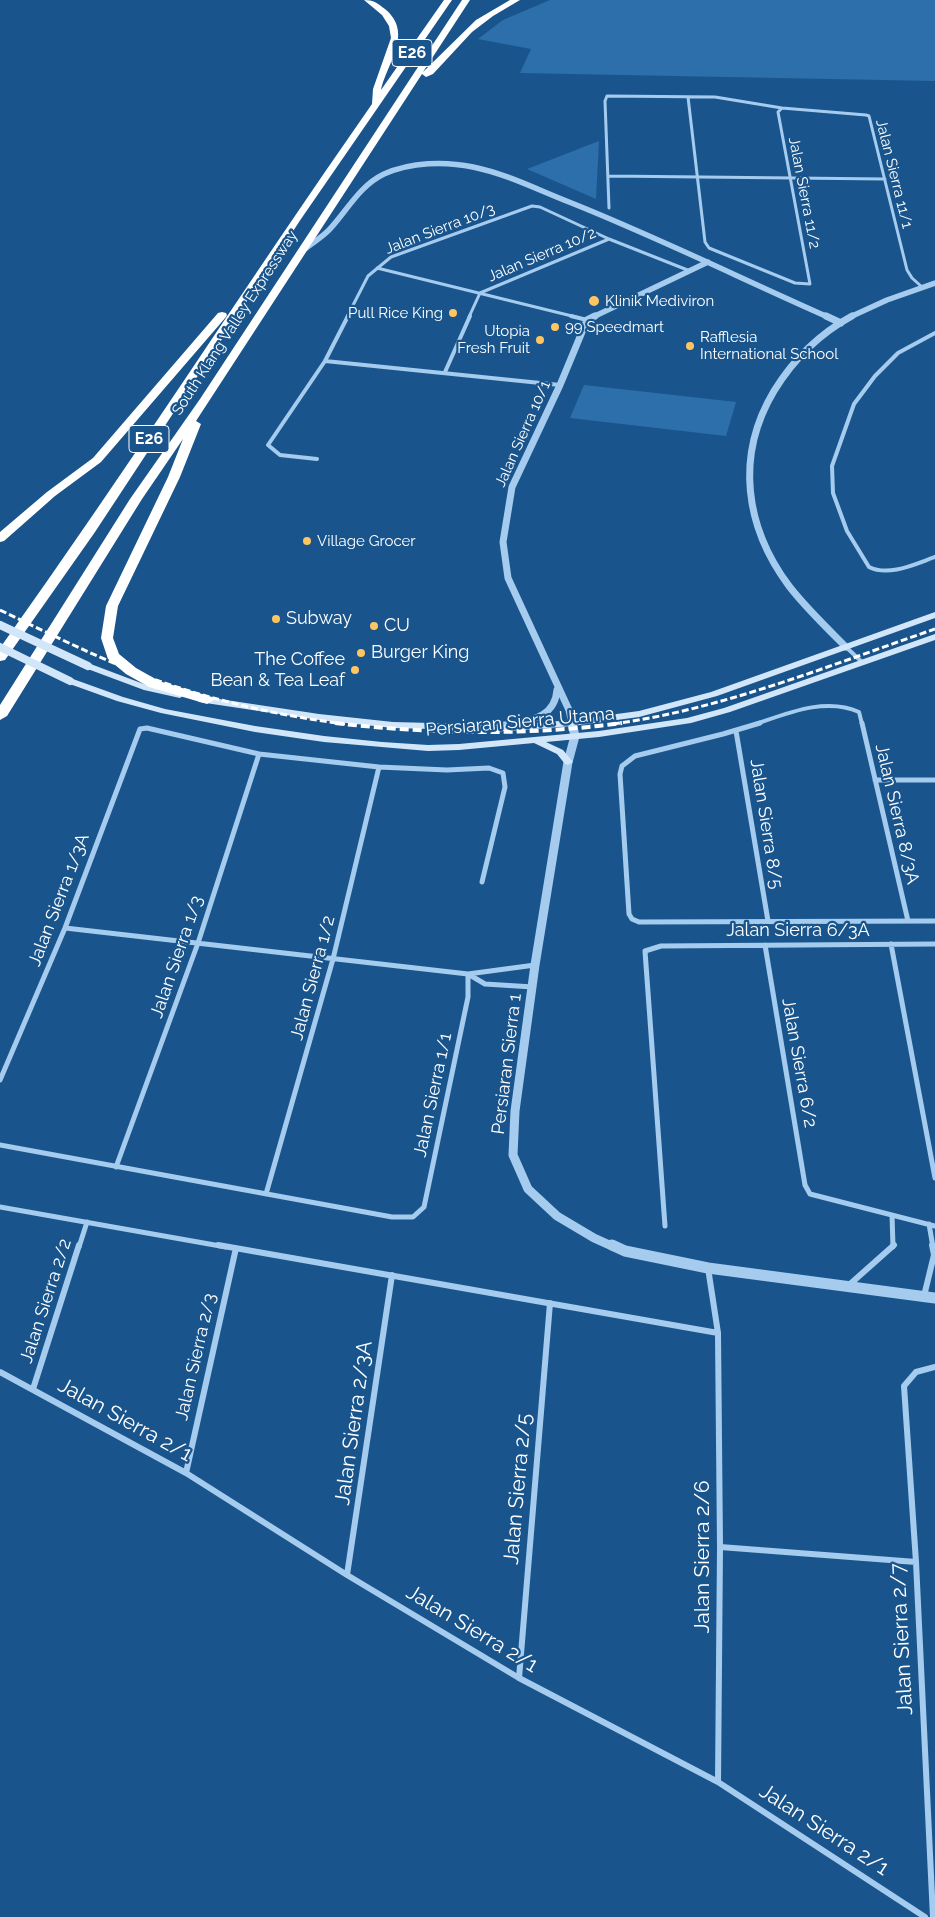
<!DOCTYPE html>
<style>
body{margin:0}
canvas{display:block;background:#19558c}
</style>
<canvas width="935" height="1917"></canvas>
<script>
const ctx = document.querySelector('canvas').getContext('2d');
ctx.lineJoin = 'round';
function fill(path, color) { ctx.fillStyle = color; ctx.fill(path, 'evenodd'); }
function strokePath(path, color, width, dash) { ctx.strokeStyle = color; ctx.lineWidth = width; ctx.lineCap = dash ? 'butt' : 'round'; ctx.setLineDash(dash || []); ctx.stroke(path); }
function write(font, color, halo, rows, align = 'center') {
  ctx.font = font + ' Raleway,sans-serif'; ctx.lineWidth = 4.5; ctx.setLineDash([]); ctx.textBaseline = 'middle'; ctx.strokeStyle = halo; ctx.fillStyle = color; for (const [text, x, y, turn = 0] of rows) {
    ctx.save(); ctx.translate(x, y); ctx.rotate((+turn || 0) * Math.PI / 180); ctx.textAlign = isNaN(turn) ? turn : align; if (halo) ctx.strokeText(text, 0, 0); ctx.fillText(text, 0, 0); ctx.restore();
  }
}
const green = new Path2D(`
 M 550,0 L 935,0 L 935,81 L 520,73 L 531,49 L 478,39 L 503,20 Z
 M 599,141 L 596,199 L 527,169 Z
 M 584,385 L 736,402 L 726,436 L 570,418 Z`);
const minorFar3 = new Path2D(`
 M 688,97 L 705,242 L 709,248 L 795,283 L 810,284 L 778,112 L 782,108
 M 609,176 L 885,179
 M 609,208 L 605,101 L 607,96 L 715,97 L 782,108 L 866,115 L 869,116 L 907,270 L 912,278 L 922,287
 M 377,268 L 576,317
 M 347,317 L 368,276 L 391,257 L 532,206 L 540,207 L 609,239 L 690,271
 M 469,317 L 480,293 L 609,239`);
const minorFar2 = new Path2D(`
 M 571,316 L 587,320
 M 935,333 L 898,353 L 875,376 L 854,404 L 832,466 L 833,493 L 847,531 L 869,567 C 889,577 915,564 935,557
 M 325,361 L 560,385
 M 445,372 L 470,316
 M 317,459 L 280,455 L 268,445 L 325,361 L 348,316
 M 846,647 L 863,663
 M 756,724 C 788,713 826,697 859,712 L 862,724`);
const minorFar1 = new Path2D(`
 M 760,723 L 723,734 L 635,756 L 622,766 L 620,774 L 629,914 L 632,919 L 639,922 L 935,921
 M 862,723 L 908,921
 M 736,731 L 768,921
 M 875,780 L 935,780
 M 65,928 L 468,974 L 535,965
 M 891,944 L 935,1178
 M 765,945 L 805,1185 L 810,1194 L 935,1226
 M 468,974 L 485,984 L 533,987
 M 0,1080 L 65,928 L 140,729 L 147,728 L 259,754 L 379,767 L 447,770 L 489,768 L 503,773 L 505,787 L 482,882
 M 0,1145 L 392,1217 L 413,1217 L 424,1207 L 468,997 L 468,974
 M 116,1167 L 198,943 L 259,754
 M 266,1194 L 333,959 L 379,767
 M 0,1207 L 226,1247
 M 892,1215 L 893,1247
 M 929,1224 L 933,1247
 M 665,1226 L 645,951 L 661,946 L 935,944
 M 79,1247 L 87,1222`);
const minor = new Path2D(`
 M 218,1245 L 718,1333
 M 708,1268 L 718,1333 L 720,1547 L 718,1782
 M 849,1285 L 894,1245
 M 924,1296 L 934,1255 L 932,1245
 M 0,1372 L 186,1473 L 347,1575 L 519,1678 L 718,1782 L 925,1917
 M 33,1389 L 79,1245
 M 186,1473 L 236,1248
 M 720,1547 L 916,1562
 M 347,1575 L 392,1275
 M 519,1678 L 550,1303
 M 933,1917 L 916,1562 L 904,1386 L 916,1372 L 935,1367`);
const tertiaryFar3 = new Path2D(`
 M 302,251 C 311,244 321,238 329,230 C 347,211 359,186 384,174 C 411,162 445,161 473,167 C 507,174 538,190 569,202 C 657,237 742,279 828,317
 M 593,317 L 708,262
 M 850,317 L 887,300 L 935,283`);
const tertiaryFar2 = new Path2D(`
 M 826,316 L 841,323
 M 846,647 C 826,627 806,608 789,586 C 745,527 735,456 774,391 C 793,360 819,334 852,316
 M 514,724 C 536,720 555,714 557,690
 M 572,724 L 569,710 L 508,578 L 503,542 L 512,487 L 560,385 L 587,320 L 595,316`);
const tertiaryFar1 = new Path2D(`
 M 572,723 L 575,736 L 568,762 L 535,965 L 515,1111 L 513,1155 L 528,1189 L 557,1216 L 594,1238 L 614,1247
 M 500,727 L 521,723`);
const tertiary = new Path2D(`
 M 612,1245 L 625,1251 L 708,1268 L 935,1298`);
const secondary = new Path2D(`
 M 935,612 L 935,618 L 717,696 L 639,717 L 572,726 L 508,731 L 393,728 L 319,720 L 199,702 L 195,699 L 199,696 L 319,714 L 393,722 L 508,725 L 572,720 L 639,711 L 711,692 Z
 M 935,634 L 935,640 L 730,712 L 691,723 L 599,737 L 546,742 L 563,750 L 573,762 L 568,765 L 565,764 L 557,754 L 534,743 L 459,750 L 428,751 L 324,742 L 255,732 L 161,713 L 117,701 L 67,683 L 66,681 L 67,679 L 73,679 L 123,697 L 165,709 L 255,726 L 324,736 L 382,742 L 428,745 L 459,744 L 599,731 L 687,718 L 724,708 Z
 M 88,663 L 149,686 L 183,693 L 184,695 L 180,698 L 144,690 L 85,668 L 84,666 Z`);
const motorway = new Path2D(`
 M 364,0 C 374,0 377,3 385,9 C 414,33 387,63 381,90 L 444,0 L 452,0 L 301,219 L 95,532 L 5,660 L 0,661 L 0,648 C 128,469 246,284 372,104 L 373,89 L 391,38 L 389,26 L 382,15 Z
 M 462,0 L 470,0 L 423,72 L 476,20 L 510,0 L 520,0 L 493,16 L 472,32 L 433,74 L 426,77 L 422,74 L 196,421 L 201,424 L 180,477 L 118,606 L 113,638 L 119,654 L 136,668 L 159,681 L 212,697 L 214,700 L 207,704 L 149,687 L 126,674 L 108,659 L 101,638 L 106,606 L 168,477 L 183,439 L 142,499 L 7,716 L 0,720 L 0,705 L 130,499 L 200,399 Z
 M 222,312 L 226,313 L 227,315 L 226,317 L 101,462 L 55,496 L 4,541 L 0,542 L 0,532 L 47,492 L 93,458 L 218,313 Z`);
const railFar1 = new Path2D(`
 M 0,610 C 50,634 100,659 153,679 C 215,701 280,716 345,724
 M 613,724 C 724,709 830,665 935,629`);
const rail = new Path2D(`
 M 335,723 C 430,734 527,736 622,723`);
const secondaryBridge = new Path2D(`
 M 0,625 L 88,666
 M 0,647 L 70,681`);
const markers = [
 [594,301,6,"#ffc561"],
 [453,313,5,"#ffc561"],
 [555,327,5,"#ffc561"],
 [540,340,5,"#ffc561"],
 [690,346,5,"#ffc561"],
 [307,541,5,"#ffc561"],
 [276,619,5,"#ffc561"],
 [374,626,5,"#ffc561"],
 [361,653,5,"#ffc561"],
 [355,670,5,"#ffc561"]
];
const farStreetnames = [
 ["Jalan Sierra 11/1",894,174,76],
 ["Jalan Sierra 11/2",804,193,79],
 ["Jalan Sierra 10/3",440,229,-21],
 ["Jalan Sierra 10/2",542,255,-23],
 ["South Klang Valley Expressway",235,323,-57],
 ["Jalan Sierra 10/1",523,434,-66]
];
const farPoinames = [
 ["Klinik Mediviron",605,301],
 ["Pull Rice King",443,313,"right"],
 ["99 Speedmart",565,327],
 ["Utopia",530,331,"right"],
 ["Fresh Fruit",530,348,"right"],
 ["Rafflesia",700,337],
 ["International School",700,354],
 ["Village Grocer",317,541]
];
const shields = [
 [412,53,40],
 [149,439,40]
];
const shieldNames = [
 ["E26",412,53],
 ["E26",149,439]
];
const poiNames = [
 ["Subway",286,619],
 ["CU",384,626],
 ["Burger King",371,653],
 ["The Coffee",345,660,"right"],
 ["Bean & Tea Leaf",345,681,"right"]
];
const streetNames = [
 ["Persiaran Sierra Utama",520,722,-5],
 ["Jalan Sierra 8/3A",897,814,77],
 ["Jalan Sierra 8/5",766,824,81],
 ["Jalan Sierra 1/3A",59,900,-69],
 ["Jalan Sierra 6/3A",798,931],
 ["Jalan Sierra 1/3",177,957,-71],
 ["Jalan Sierra 1/2",313,978,-75],
 ["Jalan Sierra 6/2",799,1063,80],
 ["Persiaran Sierra 1",507,1064,-83],
 ["Jalan Sierra 1/1",433,1095,-78],
 ["Jalan Sierra 2/2",46,1301,-72],
 ["Jalan Sierra 2/3",196,1357,-77]
];
const nearStreetnames = [
 ["Jalan Sierra 2/1",125,1420,29],
 ["Jalan Sierra 2/3A",354,1423,-82],
 ["Jalan Sierra 2/5",518,1489,-85],
 ["Jalan Sierra 2/6",703,1557,-90],
 ["Jalan Sierra 2/1",472,1629,31],
 ["Jalan Sierra 2/7",902,1639,-93],
 ["Jalan Sierra 2/1",824,1830,33]
];
fill(green, '#2c6faa');
strokePath(minorFar3, '#a5ccee', 3);
strokePath(minorFar2, '#a5ccee', 4);
strokePath(minorFar1, '#a5ccee', 5);
strokePath(minor, '#a5ccee', 6);
strokePath(tertiaryFar3, '#a5ccee', 5.5);
strokePath(tertiaryFar2, '#a5ccee', 7);
strokePath(tertiaryFar1, '#a5ccee', 9);
strokePath(tertiary, '#a5ccee', 11);
fill(secondary, '#d2e6fa');
fill(motorway, '#fff');
strokePath(railFar1, '#fff', 3, [7, 3]);
strokePath(rail, '#fff', 4, [9, 4]);
strokePath(secondaryBridge, '#d2e6fa', 8);
for (const [x, y, r, color] of markers) { const dot = new Path2D(); dot.arc(x, y, r, 0, 2 * Math.PI); ctx.fillStyle = color; ctx.fill(dot); strokePath(dot, '#19558c', 2); }
write('15px', '#fff', '#19558c', farStreetnames);
write('15px', '#fff', '#19558c', farPoinames, 'left');
for (const [x, y, w] of shields) { const box = new Path2D(); box.roundRect(x - w / 2, y - 13.5, w, 27, 4); ctx.fillStyle = '#19558c'; ctx.fill(box); strokePath(box, '#fff', 1); }
write('bold 16px', '#fff', null, shieldNames);
write('18px', '#fff', '#19558c', poiNames, 'left');
write('18px', '#fff', '#19558c', streetNames);
write('21px', '#fff', '#19558c', nearStreetnames);
</script>
